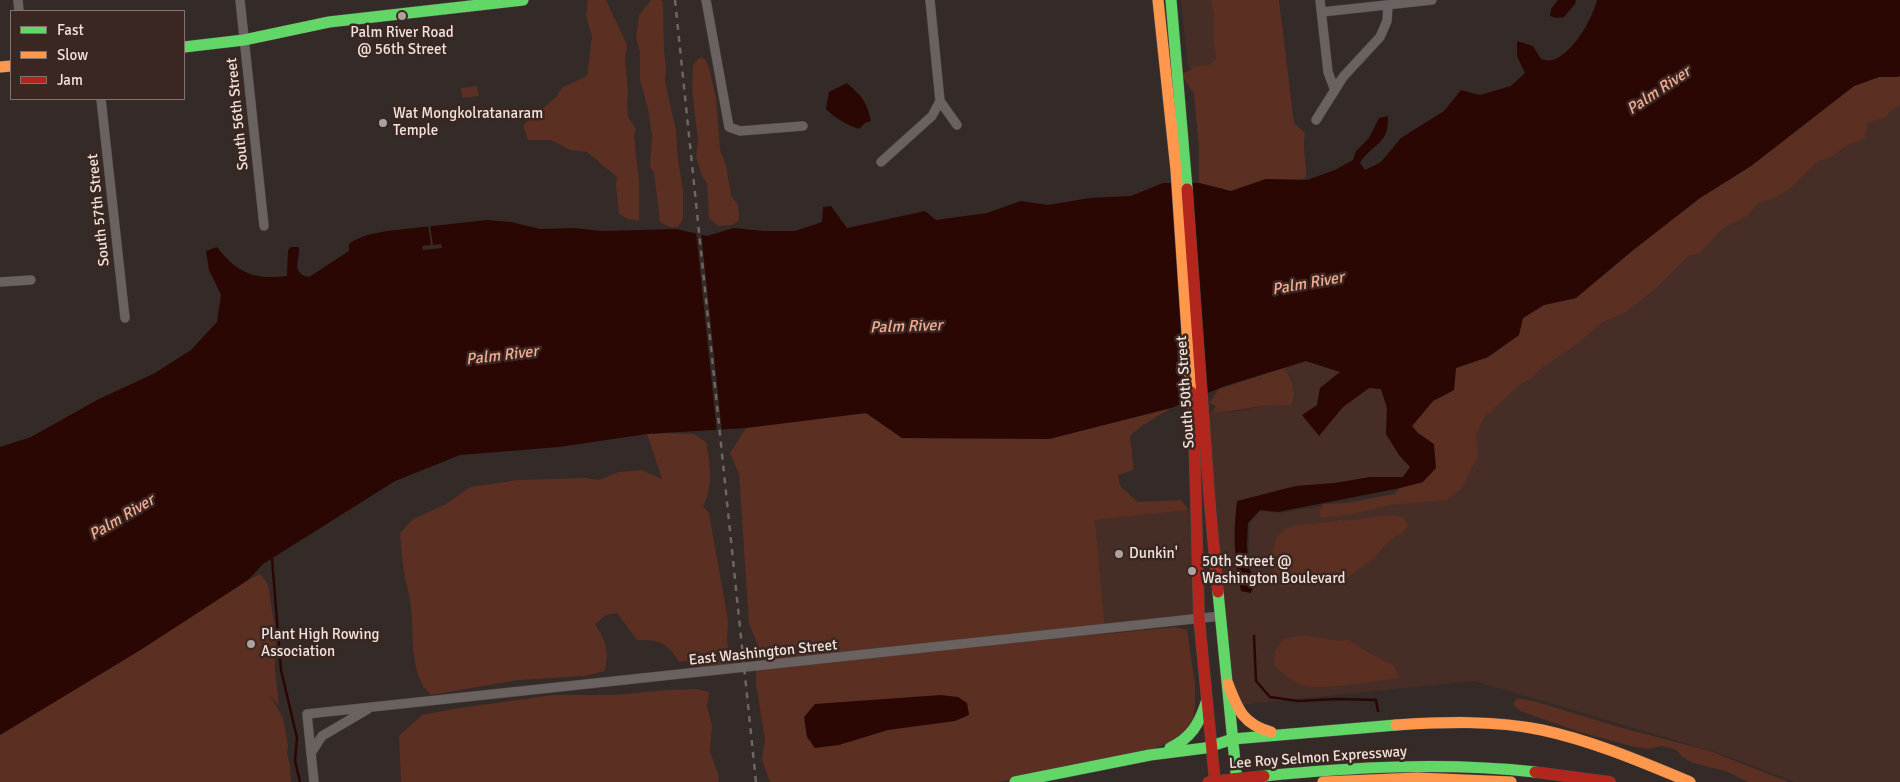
<!DOCTYPE html>
<style>
body{margin:0}
#map{position:relative;width:1900px;height:782px;overflow:hidden;background:#342a27;font-family:Signika,sans-serif}
canvas{display:block}
.legend{position:absolute;left:10px;top:10px;width:175px;height:90px;box-sizing:border-box;background:#3a2721;border:1px solid #83726d;margin:0;padding:6px 9px;list-style:none;font-size:15px;color:#f0e2de}
.legend li{display:flex;align-items:center;gap:10px;height:25px}
.legend b{width:25px;border:1px solid #83726d}
</style>
<div id="map">
<canvas width="1900" height="782"></canvas>
<ul class="legend">
<li><b style="height:6px;background:#63d668"></b>Fast</li>
<li><b style="height:6px;background:#ff974d"></b>Slow</li>
<li><b style="height:6px;background:#b3261e"></b>Jam</li>
</ul>
</div>
<script>
const ctx = document.querySelector('canvas').getContext('2d');
ctx.lineJoin = 'round';
function fill(path, color) { ctx.fillStyle = color; ctx.fill(path, 'evenodd'); }
function strokePath(path, color, width, dash) { ctx.strokeStyle = color; ctx.lineWidth = width; ctx.lineCap = dash ? 'butt' : 'round'; ctx.setLineDash(dash || []); ctx.stroke(path); }
function write(font, color, halo, rows, align = 'center') {
  ctx.font = font + ' Signika,sans-serif'; ctx.lineWidth = 5; ctx.setLineDash([]); ctx.textBaseline = 'middle'; ctx.strokeStyle = halo; ctx.fillStyle = color; for (const [text, x, y, turn = 0] of rows) {
    ctx.save(); ctx.translate(x, y); ctx.rotate((+turn || 0) * Math.PI / 180); ctx.textAlign = isNaN(turn) ? turn : align; if (halo) ctx.strokeText(text, 0, 0); ctx.fillText(text, 0, 0); ctx.restore();
  }
}
const built = new Path2D(`
 M 1181,0 L 1214,0 L 1222,64 L 1188,67 Z
 M 1900,94 L 1900,782 L 1795,782 L 1715,752 L 1474,681 L 1230,706 L 1199,423 L 1211,413 L 1239,411 L 1273,404 L 1292,406 L 1295,400 L 1295,391 L 1291,376 L 1284,368 L 1306,361 L 1340,372 L 1320,388 L 1317,405 L 1319,435 L 1343,407 L 1369,388 L 1381,389 L 1387,408 L 1386,434 L 1399,455 L 1410,466 L 1403,477 L 1370,477 L 1335,483 L 1296,486 L 1237,501 L 1242,591 L 1249,593 L 1257,583 L 1248,566 L 1250,523 L 1260,511 L 1279,513 L 1426,489 L 1454,420 Z
 M 1189,510 L 1197,619 L 1105,628 L 1095,520 Z`);
const green = new Path2D(`
 M 588,0 L 606,0 L 627,45 L 625,60 L 628,94 L 627,103 L 628,117 L 636,129 L 634,137 L 639,180 L 639,221 L 628,219 L 619,214 L 616,185 L 617,177 L 587,152 L 570,150 L 551,140 L 528,140 L 523,125 L 555,98 L 563,87 L 587,76 L 592,36 L 586,16 Z
 M 651,0 L 661,0 L 663,3 L 664,50 L 666,67 L 665,81 L 676,131 L 678,160 L 683,190 L 683,219 L 678,227 L 669,227 L 660,222 L 654,172 L 650,168 L 652,136 L 648,109 L 640,80 L 640,52 L 636,38 L 639,15 Z
 M 1211,0 L 1279,0 L 1294,123 L 1305,133 C 1302,148 1307,162 1306,177 L 1301,180 L 1266,179 L 1231,191 L 1199,183 L 1199,147 L 1194,94 L 1181,74 L 1193,69 L 1188,67 L 1209,65 L 1216,59 L 1214,42 L 1214,14 Z
 M 700,57 L 705,59 L 709,68 L 716,98 L 720,150 L 726,165 L 731,195 L 738,205 L 739,220 L 732,225 L 718,226 L 709,218 L 707,183 L 702,176 L 696,157 L 698,141 L 692,89 L 693,65 Z
 M 1900,76 L 1900,105 L 1889,112 L 1887,117 L 1867,123 L 1865,138 L 1846,146 L 1832,156 L 1817,162 L 1791,188 L 1776,197 L 1758,203 L 1747,216 L 1723,228 L 1700,253 L 1688,256 L 1654,290 L 1626,312 L 1601,323 L 1580,342 L 1539,370 L 1532,378 L 1518,386 L 1484,418 L 1476,435 L 1478,457 L 1461,489 L 1446,500 L 1390,505 L 1352,514 L 1321,518 L 1319,512 L 1323,504 L 1348,503 L 1394,494 L 1400,488 L 1423,482 L 1434,445 L 1418,433 L 1412,426 L 1433,401 L 1454,390 L 1456,368 L 1488,357 L 1519,335 L 1522,318 L 1544,305 L 1576,298 L 1632,251 L 1700,198 L 1751,166 L 1854,86 L 1879,77 L 1897,77 Z
 M 477,86 L 479,96 L 462,98 L 461,88 Z
 M 1284,368 C 1293,379 1297,392 1292,406 C 1265,402 1238,412 1211,413 L 1216,406 L 1209,403 L 1219,389 Z
 M 1171,408 L 1142,426 L 1130,436 L 1134,470 L 1118,475 L 1120,486 L 1138,502 L 1181,500 L 1189,510 L 1095,520 L 1105,628 L 765,661 L 749,624 L 739,474 L 730,453 L 746,428 L 866,413 L 902,438 L 1049,439 Z
 M 666,433 L 694,434 L 706,442 C 710,464 714,486 703,506 L 709,513 L 728,620 L 727,640 L 730,664 L 701,667 L 692,660 L 679,662 C 667,642 659,640 637,640 L 617,613 L 606,615 L 595,624 C 607,644 609,649 605,671 L 584,676 L 518,680 L 431,695 C 409,675 414,635 411,607 C 410,595 406,584 404,572 C 402,560 401,546 400,533 L 413,519 L 446,504 L 470,487 L 518,480 L 585,478 L 599,480 L 619,472 L 642,470 L 662,479 L 647,434 Z
 M 1392,515 L 1403,517 L 1408,525 L 1403,533 L 1390,540 L 1371,561 L 1348,577 L 1333,584 L 1281,587 C 1274,578 1274,570 1273,558 C 1272,515 1310,528 1340,520 C 1351,522 1377,516 1392,515 Z
 M 260,574 L 268,584 L 274,624 L 276,646 L 275,669 L 279,706 L 270,695 L 283,718 L 288,745 L 287,754 L 290,764 L 291,782 L 0,782 L 0,735 L 142,649 L 248,580 Z
 M 1176,627 L 1187,630 L 1195,684 L 1195,707 L 1192,723 L 1178,739 L 1137,755 L 998,782 L 770,782 L 762,760 L 765,740 L 756,684 L 756,668 C 896,653 1036,641 1176,627 Z
 M 1302,635 L 1339,641 L 1349,640 L 1373,655 L 1394,666 L 1399,678 C 1375,681 1329,690 1306,686 C 1293,683 1283,674 1274,665 L 1275,651 L 1284,639 Z
 M 697,689 L 709,692 L 707,706 L 712,725 L 710,752 L 719,776 L 718,782 L 401,782 L 399,736 L 422,715 L 453,709 L 553,695 L 614,695 L 667,690 Z
 M 1517,698 L 1534,701 L 1619,727 L 1710,751 L 1789,782 L 1748,782 L 1728,772 L 1693,763 L 1684,758 L 1676,750 L 1662,746 L 1647,749 L 1631,746 L 1580,732 L 1520,711 L 1513,704 Z`);
const water = new Path2D(`
 M 1558,0 L 1576,0 L 1575,4 L 1564,17 L 1556,18 L 1550,16 L 1551,9 Z
 M 1597,0 L 1900,0 L 1900,76 L 1897,77 L 1879,77 L 1854,86 L 1751,166 L 1700,198 L 1632,251 L 1576,298 L 1544,305 L 1523,318 L 1519,335 L 1488,357 L 1456,368 L 1454,390 L 1433,401 L 1412,426 L 1418,433 L 1434,444 L 1436,468 L 1423,482 L 1400,488 L 1278,512 L 1260,510 L 1248,523 L 1247,544 L 1248,567 L 1256,581 L 1251,593 L 1241,591 C 1234,561 1233,532 1237,501 L 1296,486 L 1335,483 L 1370,477 L 1403,477 L 1410,467 L 1399,455 L 1386,434 L 1387,408 L 1381,389 L 1369,388 L 1343,407 L 1319,436 L 1302,415 L 1317,405 L 1320,388 L 1340,372 L 1306,361 L 1225,386 L 1171,408 L 1049,439 L 902,438 L 866,413 L 746,428 L 647,434 L 559,447 L 460,455 L 395,481 L 263,564 L 248,580 L 142,649 L 0,735 L 0,447 L 31,437 L 97,400 L 155,373 L 191,350 L 217,322 L 221,295 L 209,270 L 206,251 L 217,247 C 237,273 254,280 287,276 L 288,250 L 291,247 L 299,247 C 300,261 290,273 309,277 L 349,251 L 349,244 L 355,240 L 367,235 L 387,231 L 487,220 L 511,222 L 540,229 L 574,228 L 602,231 L 676,229 L 707,236 L 734,228 L 763,231 L 795,231 L 822,222 L 823,207 L 831,206 L 847,228 L 925,211 L 936,220 L 987,213 L 1021,201 L 1048,205 L 1090,198 L 1131,196 L 1163,183 L 1199,183 L 1231,191 L 1266,179 L 1307,180 L 1335,170 L 1353,160 L 1356,151 L 1369,138 L 1379,118 L 1388,116 C 1389,146 1373,142 1360,163 L 1365,170 L 1381,162 L 1401,138 L 1444,111 L 1461,90 L 1480,95 L 1511,86 L 1525,73 L 1517,56 L 1517,41 L 1533,46 L 1541,59 C 1544,60 1549,61 1553,60 C 1573,53 1592,20 1597,0 Z
 M 847,83 C 863,98 866,100 871,121 L 865,123 L 859,129 C 849,126 833,117 826,109 L 829,92 Z
 M 941,695 L 958,697 L 967,703 L 969,715 L 955,721 L 888,730 L 839,745 L 815,748 L 807,737 L 804,717 L 815,704 Z`);
const pier = new Path2D(`
 M 428,225 L 430,225 L 433,245 L 441,244 L 442,248 L 423,250 L 422,246 L 431,245 Z
 M 696,231 L 701,232 L 722,432 L 717,433 Z`);
const stream = new Path2D(`
 M 272,559 L 281,670 L 297,738 L 295,761 L 300,782
 M 1254,636 L 1256,681 L 1270,697 L 1298,701 L 1338,699 L 1376,700 L 1378,711`);
const street = new Path2D(`
 M 18,0 L 19,11
 M 240,0 L 264,226
 M 706,0 L 729,127 L 740,131 L 803,126
 M 1320,0 L 1328,72 L 1334,88
 M 1322,12 L 1432,0
 M 101,99 L 125,318
 M 940,101 L 957,125
 M 1316,120 L 1343,77 L 1380,37 L 1387,21 L 1388,6
 M 881,162 L 932,116 L 940,101 L 930,0
 M 0,282 L 31,280
 M 311,753 L 322,736 L 368,709
 M 314,782 L 307,714 L 1221,616`);
const fast = new Path2D(`
 M 1171,0 L 1187,189
 M 184,47 L 244,40 L 329,22 L 523,0
 M 1218,592 L 1237,782
 M 1170,748 C 1191,738 1199,724 1206,703
 M 1264,776 C 1354,767 1445,762 1535,772
 M 1015,782 L 1150,755 L 1205,748 L 1233,739 L 1396,725`);
const slow = new Path2D(`
 M 1158,0 L 1176,170 L 1191,392
 M 0,67 L 11,66
 M 1228,684 C 1238,710 1243,724 1271,732
 M 1396,725 C 1444,722 1494,720 1542,730 C 1593,741 1642,762 1690,782
 M 1323,782 L 1417,778 L 1511,782`);
const jam = new Path2D(`
 M 1187,189 L 1210,506 L 1218,592
 M 1191,392 L 1194,429 L 1199,618 L 1215,782
 M 1535,772 L 1610,782`);
const rail = new Path2D(`
 M 675,0 L 756,782`);
const jamBridge = new Path2D(`
 M 1208,782 L 1264,776`);
const markers = [
 [402,16,5,"#aea29e"],
 [383,123,5,"#aea29e"],
 [1119,554,5,"#aea29e"],
 [1192,571,5,"#aea29e"],
 [251,644,5,"#aea29e"]
];
const poiNames = [
 ["Palm River Road",402,33,"center"],
 ["@ 56th Street",402,50,"center"],
 ["Wat Mongkolratanaram",393,114],
 ["Temple",393,131],
 ["Dunkin'",1129,554],
 ["50th Street @",1202,562],
 ["Washington Boulevard",1202,579],
 ["Plant High Rowing",261,635],
 ["Association",261,652]
];
const streetNames = [
 ["South 56th Street",238,114,-96],
 ["South 57th Street",99,210,-96],
 ["South 50th Street",1186,392,-94],
 ["East Washington Street",763,653,-6],
 ["Lee Roy Selmon Expressway",1318,758,-4]
];
const waterNames = [
 ["Palm River",1659,91,-34],
 ["Palm River",1308,284,-10],
 ["Palm River",906,327,-2],
 ["Palm River",502,356,-7],
 ["Palm River",122,518,-31]
];
fill(built, '#462d26');
fill(green, '#5b2f22');
fill(water, '#2b0704');
fill(pier, '#342a27');
strokePath(stream, '#2b0704', 2.5);
strokePath(street, '#524846', 10);
strokePath(fast, '#524846', 12);
strokePath(slow, '#524846', 12);
strokePath(jam, '#524846', 12);
strokePath(street, '#6a6260', 9);
strokePath(fast, '#63d668', 11);
strokePath(slow, '#ff974d', 11);
strokePath(jam, '#b3261e', 11);
strokePath(rail, '#6e6663', 2.5, [6, 6]);
strokePath(jamBridge, '#524846', 12, []);
strokePath(jamBridge, '#b3261e', 11);
for (const [x, y, r, color] of markers) { const dot = new Path2D(); dot.arc(x, y, r, 0, 2 * Math.PI); ctx.fillStyle = color; ctx.fill(dot); strokePath(dot, '#3a2721', 2); }
write('15px', '#f0e2de', '#3a2721', poiNames, 'left');
write('15px', '#f0e2de', '#3a2721', streetNames);
write('italic 16px', '#f5ac95', '#3a2721', waterNames);
</script>
